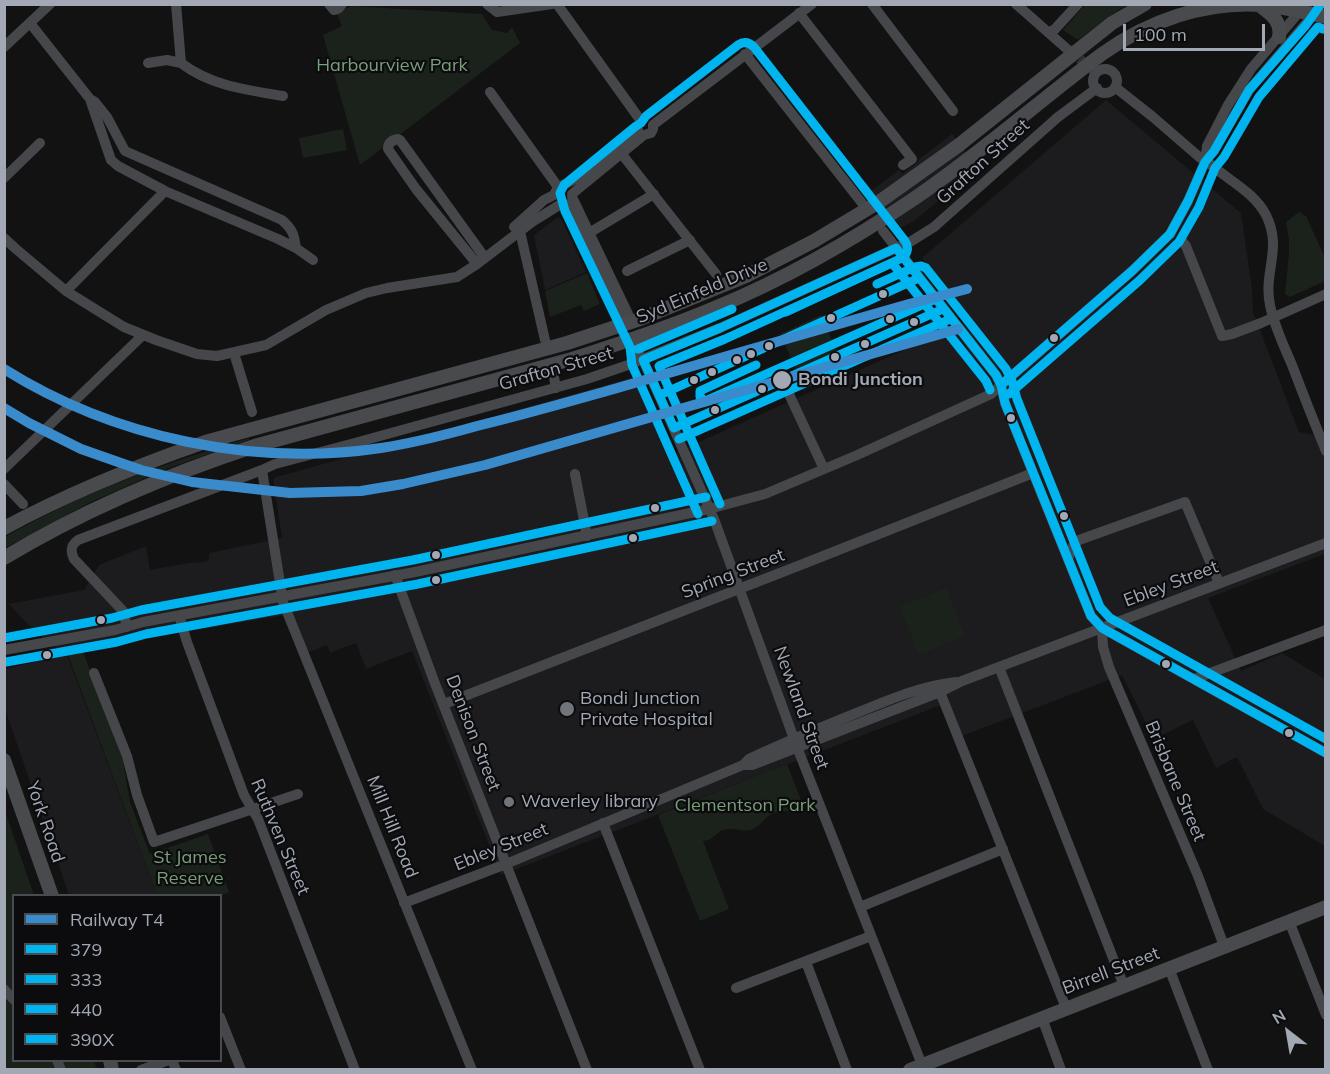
<!DOCTYPE html>
<style>
body{margin:0}
#map{position:relative;width:1330px;height:1074px;overflow:hidden;background:#121212;font-family:Mulish,sans-serif}
canvas{display:block}
.frame{position:absolute;inset:0;border:6px solid #a2a9b4;pointer-events:none}
.legend{position:absolute;left:12px;top:894px;width:210px;height:168px;box-sizing:border-box;background:#0c0c0e;border:2px solid #484b50;margin:0;padding:8px 10px;list-style:none;font-size:18px;color:#a2a9b4}
.legend li{display:flex;align-items:center;gap:12px;height:30px}
.legend b{width:30px;border:2px solid #484b50}
.north{position:absolute;left:1258px;top:1002px;width:60px;height:60px;-webkit-text-stroke:4px #0c0c0e;paint-order:stroke;rotate:329deg;font-size:16px;font-weight:700;line-height:24px;text-align:center;color:#a2a9b4}
.north::after{content:'';display:block;margin:auto;width:21px;height:27px;background:#a2a9b4;clip-path:polygon(50% 0,100% 100%,50% 72%,0 100%)}
.scale{position:absolute;left:1123px;top:24px;width:142px;height:27px;box-sizing:border-box;border:3px solid #a2a9b4;border-top:0;padding-left:8px;font-size:18px;line-height:21px;white-space:nowrap;color:#a2a9b4;-webkit-text-stroke:4px #0c0c0e;paint-order:stroke}
</style>
<div id="map">
<canvas width="1330" height="1074"></canvas>
<div class="frame"></div>
<ul class="legend">
<li><b style="height:8px;background:#3a8bcc"></b>Railway T4</li>
<li><b style="height:8px;background:#00b5ef"></b>379</li>
<li><b style="height:8px;background:#00b5ef"></b>333</li>
<li><b style="height:8px;background:#00b5ef"></b>440</li>
<li><b style="height:8px;background:#00b5ef"></b>390X</li>
</ul>
<div class="north">N</div>
<div class="scale">100 m</div>
</div>
<script>
const ctx = document.querySelector('canvas').getContext('2d');
ctx.lineJoin = 'round';
function fill(path, color) { ctx.fillStyle = color; ctx.fill(path, 'evenodd'); }
function strokePath(path, color, width, dash) { ctx.strokeStyle = color; ctx.lineWidth = width; ctx.lineCap = dash ? 'butt' : 'round'; ctx.setLineDash(dash || []); ctx.stroke(path); }
function write(font, color, halo, rows, align = 'center') {
  ctx.font = font + ' Mulish,sans-serif'; ctx.lineWidth = 4.5; ctx.setLineDash([]); ctx.textBaseline = 'middle'; ctx.strokeStyle = halo; ctx.fillStyle = color; for (const [text, x, y, turn = 0] of rows) {
    ctx.save(); ctx.translate(x, y); ctx.rotate((+turn || 0) * Math.PI / 180); ctx.textAlign = isNaN(turn) ? turn : align; if (halo) ctx.strokeText(text, 0, 0); ctx.fillText(text, 0, 0); ctx.restore();
  }
}
const built = new Path2D(`
 M 1106,100 L 1241,213 L 1252,289 L 1253,312 L 1299,432 L 1325,437 L 1325,554 L 1208,598 L 1241,671 L 1282,653 L 1325,679 L 1325,846 L 1263,809 L 1237,757 L 1216,768 L 1193,720 L 1154,739 L 1122,675 L 954,739 L 941,705 L 501,875 L 412,651 L 366,669 L 356,643 L 330,653 L 327,645 L 307,653 L 292,614 L 84,649 L 67,655 L 157,895 L 69,895 L 5,709 L 4,669 L 66,655 L 34,631 L 9,604 L 84,590 L 99,565 L 146,546 L 150,570 L 194,562 L 195,563 L 209,561 L 209,553 L 282,538 L 273,478 L 631,378 L 636,380 L 670,455 L 971,320 L 922,258 Z
 M 952,134 L 978,168 L 914,221 L 902,227 L 895,225 L 871,191 L 899,170 L 902,174 L 919,161 L 918,160 Z
 M 558,217 L 562,220 L 586,272 L 545,290 L 534,235 Z`);
const green = new Path2D(`
 M 1086,4 L 1127,4 L 1127,5 L 1108,17 L 1078,40 L 1063,30 Z
 M 352,6 L 482,14 L 492,30 L 507,33 L 512,27 L 520,43 L 360,165 L 323,35 L 342,26 L 336,12 Z
 M 343,129 L 347,150 L 303,158 L 299,138 Z
 M 1299,212 L 1306,216 L 1325,258 L 1325,281 L 1290,297 L 1285,294 L 1289,253 L 1289,240 L 1286,222 Z
 M 587,273 L 600,304 L 584,311 L 581,305 L 550,317 L 545,291 Z
 M 821,315 L 841,361 L 801,379 L 780,334 Z
 M 249,438 L 249,440 L 166,469 L 125,487 L 91,502 L 5,548 L 5,537 C 81,493 165,463 249,438 Z
 M 946,588 L 965,636 L 919,655 L 899,607 Z
 M 83,652 L 118,743 L 123,761 L 130,802 L 150,854 L 208,834 L 229,892 L 221,896 L 157,895 L 68,655 Z
 M 787,764 L 806,813 C 793,812 780,808 769,816 C 762,821 759,827 751,830 C 741,832 732,827 723,830 C 714,834 714,840 703,841 L 729,909 L 700,921 L 658,815 Z
 M 4,808 L 34,895 L 14,896 L 14,1060 L 94,1061 L 97,1069 L 5,1069 Z`);
const minorTunnel = new Path2D(`
 M 1068,49 L 1096,73
 M 629,317 L 642,346`);
const minor = new Path2D(`
 M 176,4 L 181,63 C 211,86 247,90 283,96
 M 329,4 L 334,10 L 339,8 L 342,4
 M 487,4 L 497,12 L 552,4
 M 557,4 L 641,121
 M 872,4 L 953,111
 M 1016,4 L 1067,49
 M 799,13 L 912,159 L 903,165
 M 30,23 L 90,99 L 95,102 L 107,117 L 125,151 L 282,220 C 293,230 294,234 296,248
 M 1049,33 L 1055,29 L 1078,4
 M 4,47 L 50,4
 M 745,54 L 862,203
 M 148,63 L 167,60 L 181,63
 M1093 81a12 12 0 1 1 24 0a12 12 0 1 1-24 0Z
 M 1115,87 L 1153,117 L 1205,162 L 1209,163 C 1228,180 1254,192 1266,215 C 1283,249 1263,271 1270,305 C 1274,326 1284,346 1292,365 C 1303,394 1314,422 1326,451
 M 490,92 L 558,187
 M 91,102 L 111,160 L 118,166 L 165,191 L 278,239 L 296,248 L 313,260
 M 653,125 L 812,4
 M 617,148 L 716,274
 M 1205,161 L 1214,151 L 1249,90 L 1314,14
 M 4,178 L 40,143
 M 572,194 L 644,135 L 651,133 L 653,129 L 653,125
 M 572,197 L 628,314
 M 565,204 L 620,317
 M 514,227 L 544,200 L 554,195 L 558,187 C 583,179 617,148 638,130
 M 519,227 L 545,340
 M 883,231 L 996,375 L 1001,385 L 1005,403 L 1033,473 L 1091,616 L 1102,628 L 1326,753
 M 589,233 L 654,194
 M 4,238 L 16,249 L 66,291 L 124,327 L 156,340 L 197,354 L 217,356 L 266,345 L 326,310 L 366,293 L 387,288 L 457,277 L 477,264 L 532,222 L 561,204
 M 1181,240 L 1186,246 L 1222,336 L 1232,334 L 1261,323 L 1326,294
 M 477,264 L 416,189 L 388,149 C 388,143 392,140 398,139 L 400,140 L 485,258
 M 627,271 L 690,240
 M 66,291 L 165,191
 M 635,348 L 643,360 L 714,519 L 797,747 L 924,1070
 M 234,353 L 252,412
 M 553,372 L 556,388
 M 788,392 L 824,469
 M 4,469 L 143,335
 M 262,470 L 283,602 L 472,1070
 M 575,474 L 587,536
 M 4,484 L 23,504
 M 1068,559 L 1074,544 L 1079,540 L 1185,502 L 1219,583
 M 395,575 L 434,681 L 587,1070
 M 179,616 L 187,642 L 244,795 L 258,819 L 355,1070
 M 127,627 L 123,611 L 74,559 C 70,551 71,545 78,540 L 262,470 L 275,464 L 351,444 L 587,379 L 628,365 L 720,328 L 883,254 L 910,242 L 934,227 L 1058,117 L 1097,88
 M 1102,628 L 1103,647 L 1109,667 L 1198,876 L 1224,946
 M 4,650 L 115,630 L 143,622 L 415,572 L 709,509 L 765,494 L 855,456 L 991,394 L 1132,271 L 1170,234 L 1188,201 L 1205,162 L 1207,146 L 1228,105 L 1251,69 L 1300,11
 M 999,667 L 1124,986
 M 94,673 L 127,756 L 137,795 L 154,842 L 298,794
 M 1194,679 L 1326,630
 M 940,692 L 1066,1008
 M 444,704 L 803,564 L 1033,473
 M 743,765 L 749,759 C 785,742 822,727 859,712 C 891,699 921,686 956,682
 M 603,823 L 700,1070
 M 404,903 L 506,864 L 743,765 L 752,765 L 940,692 L 962,681 L 1326,543
 M 860,907 L 1003,849
 M 1289,921 L 1326,1015
 M 806,962 L 847,1070
 M 1169,968 L 1208,1070
 M 736,988 L 871,936
 M 4,989 L 14,1000
 M 220,1017 L 241,1070
 M 1042,1018 L 1061,1070
 M 57,1060 L 61,1070
 M 172,1060 L 176,1070
 M 141,1070 L 169,1060`);
const major = new Path2D(`
 M 1259,5 C 1271,14 1282,21 1279,37
 M 4,528 C 69,493 136,466 205,442 L 567,343 L 640,319 L 746,276 L 814,241 L 879,202 L 959,145 L 1112,23 L 1145,4
 M 4,558 C 85,509 169,474 258,445 L 572,359 C 621,343 670,327 717,307 C 787,278 853,240 915,198 C 980,154 1039,101 1102,54 C 1148,21 1205,1 1262,5 C 1283,7 1304,12 1326,17
 M 4,760 L 52,896
 M 110,1060 L 112,1070
 M 910,1070 L 1326,907`);
const bus1 = new Path2D(`
 M 1001,385 L 1132,271 L 1170,234 L 1188,201 L 1205,162 L 1214,151 L 1249,90 L 1306,25 L 1321,4
 M 660,395 L 919,278
 M 674,428 L 643,360 L 720,328 L 896,248 L 996,375 L 1001,385 L 1005,403 L 1091,616 L 1102,628 L 1326,753
 M 674,428 L 943,309`);
const bus2 = new Path2D(`
 M 1009,394 L 1140,280 L 1179,242 L 1199,207 L 1215,168 L 1224,157 L 1259,97 L 1318,27 L 1323,29
 M 679,439 L 948,320
 M 720,504 L 659,366 L 725,339 L 892,263 L 986,381 L 990,390
 M 6,662 L 117,642 L 146,634 L 418,584 L 712,521`);
const bus3 = new Path2D(`
 M 638,349 L 732,309
 M 698,514 L 632,365 L 630,347 L 565,211 L 560,193 L 564,185 L 636,126 L 641,123 L 646,116 L 738,45 C 744,41 749,42 754,47 L 905,241 C 909,247 908,254 902,258 L 786,312
 M 4,638 L 112,618 L 141,610 L 413,560 L 706,497`);
const bus4 = new Path2D(`
 M 877,284 L 915,267 L 921,266 L 926,268 L 1006,369 L 1012,381 L 1017,399 L 1100,607 L 1110,618 L 1326,739
 M 756,365 L 700,391 L 700,397 L 705,401 L 938,298`);
const rail1 = new Path2D(`
 M 4,369 C 114,438 253,467 381,448 C 413,443 445,435 477,426 C 523,415 568,402 614,389 C 712,360 811,332 909,304 L 967,289
 M 4,408 L 29,423 L 81,449 L 141,470 L 192,482 L 290,493 L 361,491 L 403,484 L 485,465 L 958,329`);
const markers = [
 [883,294,5,"#a2a9b4"],
 [831,318,5,"#a2a9b4"],
 [890,319,5,"#a2a9b4"],
 [914,322,5,"#a2a9b4"],
 [1054,338,5,"#a2a9b4"],
 [865,344,5,"#a2a9b4"],
 [769,346,5,"#a2a9b4"],
 [751,354,5,"#a2a9b4"],
 [835,357,5,"#a2a9b4"],
 [737,360,5,"#a2a9b4"],
 [712,372,5,"#a2a9b4"],
 [694,380,5,"#a2a9b4"],
 [782,380,10,"#a2a9b4"],
 [762,389,5,"#a2a9b4"],
 [715,410,5,"#a2a9b4"],
 [1011,418,5,"#a2a9b4"],
 [655,508,5,"#a2a9b4"],
 [1064,516,5,"#a2a9b4"],
 [633,538,5,"#a2a9b4"],
 [436,555,5,"#a2a9b4"],
 [436,580,5,"#a2a9b4"],
 [101,620,5,"#a2a9b4"],
 [47,655,5,"#a2a9b4"],
 [1166,664,5,"#a2a9b4"],
 [567,709,8,"#70747b"],
 [1289,733,5,"#a2a9b4"],
 [509,802,6,"#70747b"]
];
const parkNames = [
 ["Harbourview Park",392,66],
 ["Clementson Park",745,806],
 ["St James",190,858],
 ["Reserve",190,879]
];
const streetNames = [
 ["Grafton Street",983,162,-42],
 ["Syd Einfeld Drive",702,291,-23],
 ["Grafton Street",556,369,-16],
 ["Spring Street",733,574,-21],
 ["Ebley Street",1171,584,-21],
 ["Newland Street",801,708,70],
 ["Denison Street",473,733,69],
 ["Brisbane Street",1175,781,67],
 ["York Road",45,822,71],
 ["Mill Hill Road",392,827,68],
 ["Ruthven Street",280,837,67],
 ["Ebley Street",501,847,-22],
 ["Birrell Street",1111,971,-21]
];
const stopNames = [
 ["Bondi Junction",798,380]
];
const poiNames = [
 ["Bondi Junction",580,699],
 ["Private Hospital",580,720],
 ["Waverley library",521,802]
];
fill(built, '#1c1c1e');
fill(green, '#1b211b');
strokePath(minorTunnel, '#2f3032', 10, [10, 5]);
strokePath(minor, '#46474b', 10);
strokePath(major, '#484a4d', 14);
strokePath(bus1, '#00b5ef', 9);
strokePath(bus2, '#00b5ef', 9);
strokePath(bus3, '#00b5ef', 9);
strokePath(bus4, '#00b5ef', 9);
strokePath(rail1, '#3a8bcc', 10);
for (const [x, y, r, color] of markers) { const dot = new Path2D(); dot.arc(x, y, r, 0, 2 * Math.PI); ctx.fillStyle = color; ctx.fill(dot); strokePath(dot, '#0c0c0e', 2); }
write('18px', '#799f79', '#0c0c0e', parkNames);
write('18px', '#a2a9b4', '#0c0c0e', streetNames);
write('bold 18px', '#a2a9b4', '#0c0c0e', stopNames, 'left');
write('18px', '#a2a9b4', '#0c0c0e', poiNames, 'left');
</script>
